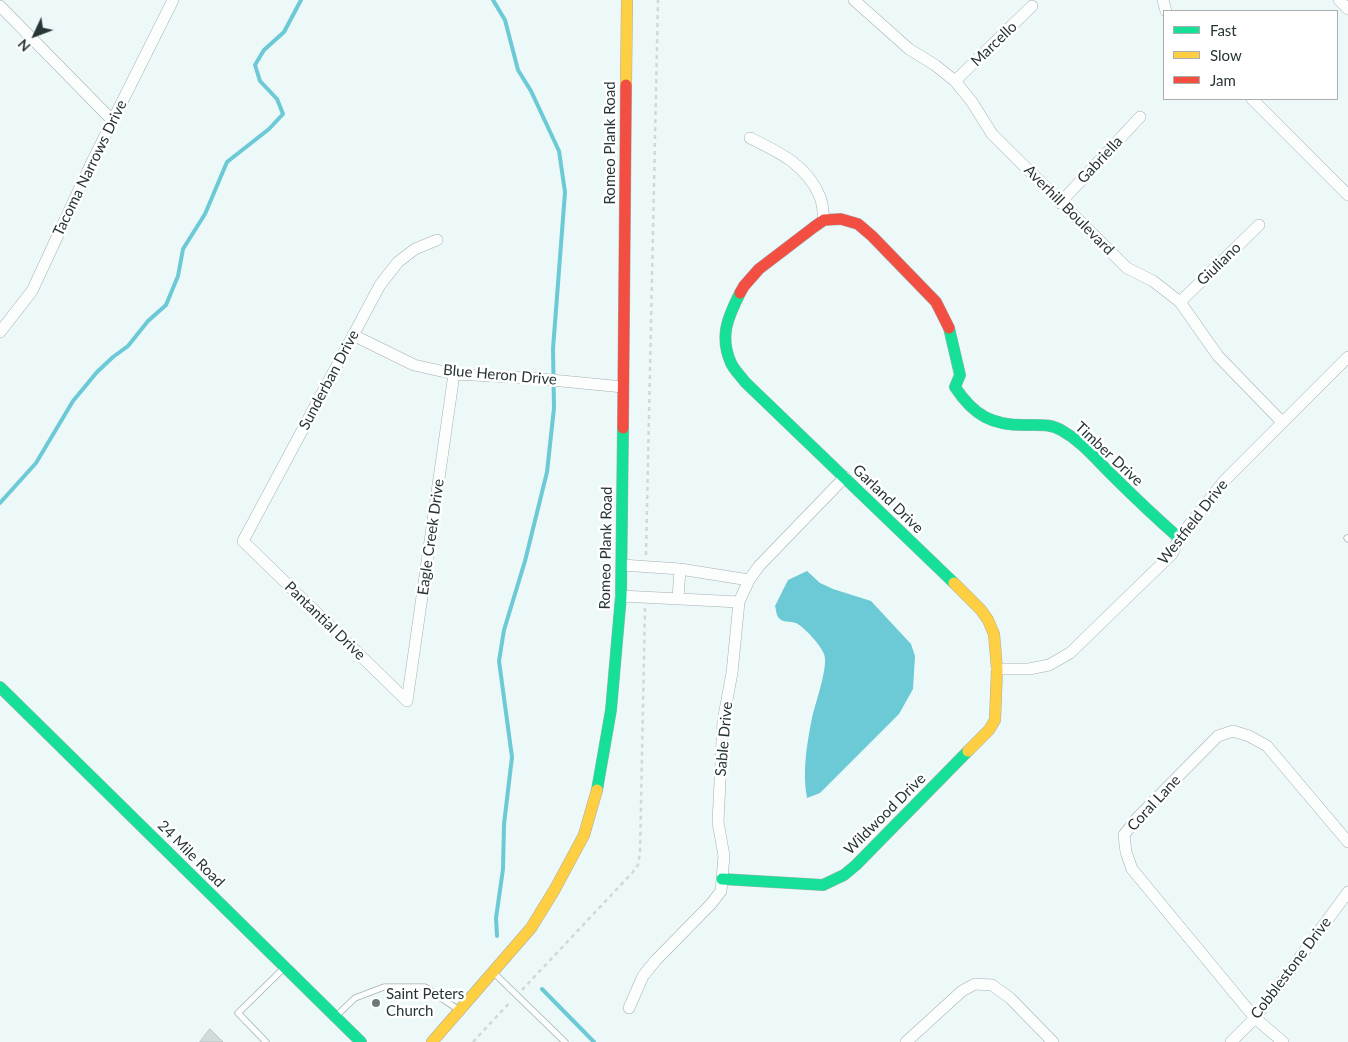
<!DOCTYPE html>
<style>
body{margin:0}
#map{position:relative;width:1348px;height:1042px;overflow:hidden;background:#edf8f9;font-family:Lato,sans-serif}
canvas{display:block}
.legend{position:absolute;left:1163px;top:10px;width:175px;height:90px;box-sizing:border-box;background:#fff;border:1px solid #a9aeaf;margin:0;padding:6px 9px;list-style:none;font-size:15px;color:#283536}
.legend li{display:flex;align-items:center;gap:10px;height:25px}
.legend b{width:25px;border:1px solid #a9aeaf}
.north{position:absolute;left:10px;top:10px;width:50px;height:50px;-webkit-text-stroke:4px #fff;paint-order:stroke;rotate:227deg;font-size:14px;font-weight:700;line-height:20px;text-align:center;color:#283536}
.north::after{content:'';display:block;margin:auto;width:18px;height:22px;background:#283536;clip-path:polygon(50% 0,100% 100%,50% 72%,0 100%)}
</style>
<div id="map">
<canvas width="1348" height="1042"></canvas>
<ul class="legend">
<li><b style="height:6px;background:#16e098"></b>Fast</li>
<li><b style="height:6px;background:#ffcf43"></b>Slow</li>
<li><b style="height:6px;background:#f24e42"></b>Jam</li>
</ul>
<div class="north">N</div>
</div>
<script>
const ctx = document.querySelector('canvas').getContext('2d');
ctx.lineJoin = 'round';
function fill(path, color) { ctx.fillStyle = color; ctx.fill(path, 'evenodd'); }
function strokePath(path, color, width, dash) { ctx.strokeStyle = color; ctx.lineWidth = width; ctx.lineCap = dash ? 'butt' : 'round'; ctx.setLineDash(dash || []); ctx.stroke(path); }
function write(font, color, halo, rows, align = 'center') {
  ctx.font = font + ' Lato,sans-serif'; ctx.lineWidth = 5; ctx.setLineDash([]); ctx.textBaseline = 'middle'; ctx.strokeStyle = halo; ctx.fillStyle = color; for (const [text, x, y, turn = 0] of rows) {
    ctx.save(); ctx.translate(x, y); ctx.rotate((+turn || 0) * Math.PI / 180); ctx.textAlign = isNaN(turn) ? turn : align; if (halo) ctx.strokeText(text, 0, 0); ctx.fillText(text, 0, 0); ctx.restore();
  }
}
const water = new Path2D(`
 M 807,571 L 820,583 L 833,589 L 871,601 L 911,644 L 915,656 L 913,689 L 899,714 L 820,793 L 807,798 C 802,772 807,743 812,718 C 815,704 829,666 824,654 C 821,645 804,627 796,623 C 790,621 782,623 778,617 C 776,614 776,609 775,606 L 788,580 Z`);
const stream = new Path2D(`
 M 493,0 L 505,20 L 518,70 L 531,91 L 559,151 L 565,192 L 553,349 L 554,408 L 547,472 L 525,561 L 504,630 L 499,661 L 512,757 L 504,824 L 503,869 L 496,918 L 497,936
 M 0,503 L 36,463 L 73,401 L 97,372 L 113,357 L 128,346 L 148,321 L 166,305 L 178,276 L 183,249 L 205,214 L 227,162 L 269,129 L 283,114 L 277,99 L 260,81 L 255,65 L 264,50 L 284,32 L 301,0
 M 542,989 L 594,1042`);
const building = new Path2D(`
 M 210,1029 L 223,1042 L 200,1042 Z`);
const path = new Path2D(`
 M 646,555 L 658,0
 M 522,990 L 632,873 L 638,865 L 640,853 L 645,608
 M 473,1042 L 511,1001`);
const lane = new Path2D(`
 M 1347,538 L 1348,539
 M 495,974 L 565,1042
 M 336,1016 L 355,998 L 384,987 L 425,987 L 459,1010
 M 266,1042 L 238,1013 L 284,968`);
const street = new Path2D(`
 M 854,0 L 909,49 L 935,65 L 955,81 L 972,102 L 992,134 L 1127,268 L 1153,281 L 1180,302 L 1218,356 L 1282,422
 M 1163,0 L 1166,11
 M 1339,0 L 1348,9
 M 0,6 L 112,120
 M 955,81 L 1032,6
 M 1252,99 L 1348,195
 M 750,138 C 779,152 807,165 820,197 C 823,204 823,213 824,220
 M 1060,203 L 1140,117
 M 1180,302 L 1259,225
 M 0,332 L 32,291 L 91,164 L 173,0
 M 353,335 L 414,365 L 454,374 L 531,378 L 623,387
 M 622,565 L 680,569 L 749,580
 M 621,596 L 739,602
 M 678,598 L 680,569
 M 997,669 L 1029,669 L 1049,665 L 1070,653 L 1172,554 L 1179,538 L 1224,481 L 1348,357
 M 407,701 L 243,541 L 380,285 L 398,262 L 415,249 L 437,240
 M 407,701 L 454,374
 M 629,1008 L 643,976 L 656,960 L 711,904 L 721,891 L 724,856 L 718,822 L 723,721 L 732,673 L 739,602 L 749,580 L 759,566 L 845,477
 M 906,1042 L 962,991 L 975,984 L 992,985 L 1010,998 L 1053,1042
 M 1231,1042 L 1255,1018 L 1348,892
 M 1283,1042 L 1255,1018 L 1132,869 L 1126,852 L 1124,835 L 1137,818 L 1218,736 L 1233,731 L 1249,736 L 1267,746 L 1348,842`);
const fast = new Path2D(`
 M 740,293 C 728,317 719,336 731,363 C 734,370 741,376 745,382 L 954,583
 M 949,328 L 960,375 L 955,387 C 974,416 993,426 1028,425 C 1040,425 1051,424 1061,430 C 1081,441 1094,457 1110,473 C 1132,495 1155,517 1179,538
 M 0,687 L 361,1042
 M 597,790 L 611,710 L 621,596 L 623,428
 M 722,879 L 823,885 L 844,875 L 856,865 L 968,751`);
const slow = new Path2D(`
 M 626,85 L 627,0
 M 954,583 L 981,610 L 988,620 L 994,634 L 997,669 L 995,720 L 989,730 L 968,751
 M 432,1042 L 531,928 L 555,889 L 584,835 L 597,790`);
const jam = new Path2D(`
 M 740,293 L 744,286 L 759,269 L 814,227 L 824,220 L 841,219 L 858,224 L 872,236 L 936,302 L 949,328
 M 623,428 L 626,85`);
const markers = [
 [376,1003,5,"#6d797a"]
];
const streetNames = [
 ["Marcello",994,44,-44],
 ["Romeo Plank Road",610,143,-90],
 ["Gabriella",1100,160,-47],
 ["Tacoma Narrows Drive",90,168,-64],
 ["Averhill Boulevard",1069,210,45],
 ["Giuliano",1219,264,-44],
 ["Blue Heron Drive",500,375,5],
 ["Sunderban Drive",329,380,-62],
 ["Timber Drive",1109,454,43],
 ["Garland Drive",888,499,44],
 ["Westfield Drive",1193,522,-52],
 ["Eagle Creek Drive",431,537,-82],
 ["Romeo Plank Road",606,548,-89],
 ["Pantantial Drive",325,621,44],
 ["Sable Drive",724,739,-85],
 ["Coral Lane",1154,803,-47],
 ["Wildwood Drive",885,814,-45],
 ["24 Mile Road",191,854,45],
 ["Cobblestone Drive",1291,968,-53]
];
const poiNames = [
 ["Saint Peters",386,994],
 ["Church",386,1011]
];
fill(water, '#6bcad5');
strokePath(stream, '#6bcad5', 4);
fill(building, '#d0dbdc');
strokePath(building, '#bac5c6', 1);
strokePath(lane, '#a5afb0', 7);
strokePath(street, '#a5afb0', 12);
strokePath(fast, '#a5afb0', 12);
strokePath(slow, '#a5afb0', 12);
strokePath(jam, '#a5afb0', 12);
strokePath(path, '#d3d7d7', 2.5, [4, 4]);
strokePath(lane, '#fcfefe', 5.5);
strokePath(street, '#fcfefe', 11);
strokePath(fast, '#16e098', 11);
strokePath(slow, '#ffcf43', 11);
strokePath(jam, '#f24e42', 11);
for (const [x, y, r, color] of markers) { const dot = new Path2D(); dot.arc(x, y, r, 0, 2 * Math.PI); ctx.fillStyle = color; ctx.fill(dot); strokePath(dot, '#fff', 2); }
write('15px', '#283536', '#fff', streetNames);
write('15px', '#283536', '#fff', poiNames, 'left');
</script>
